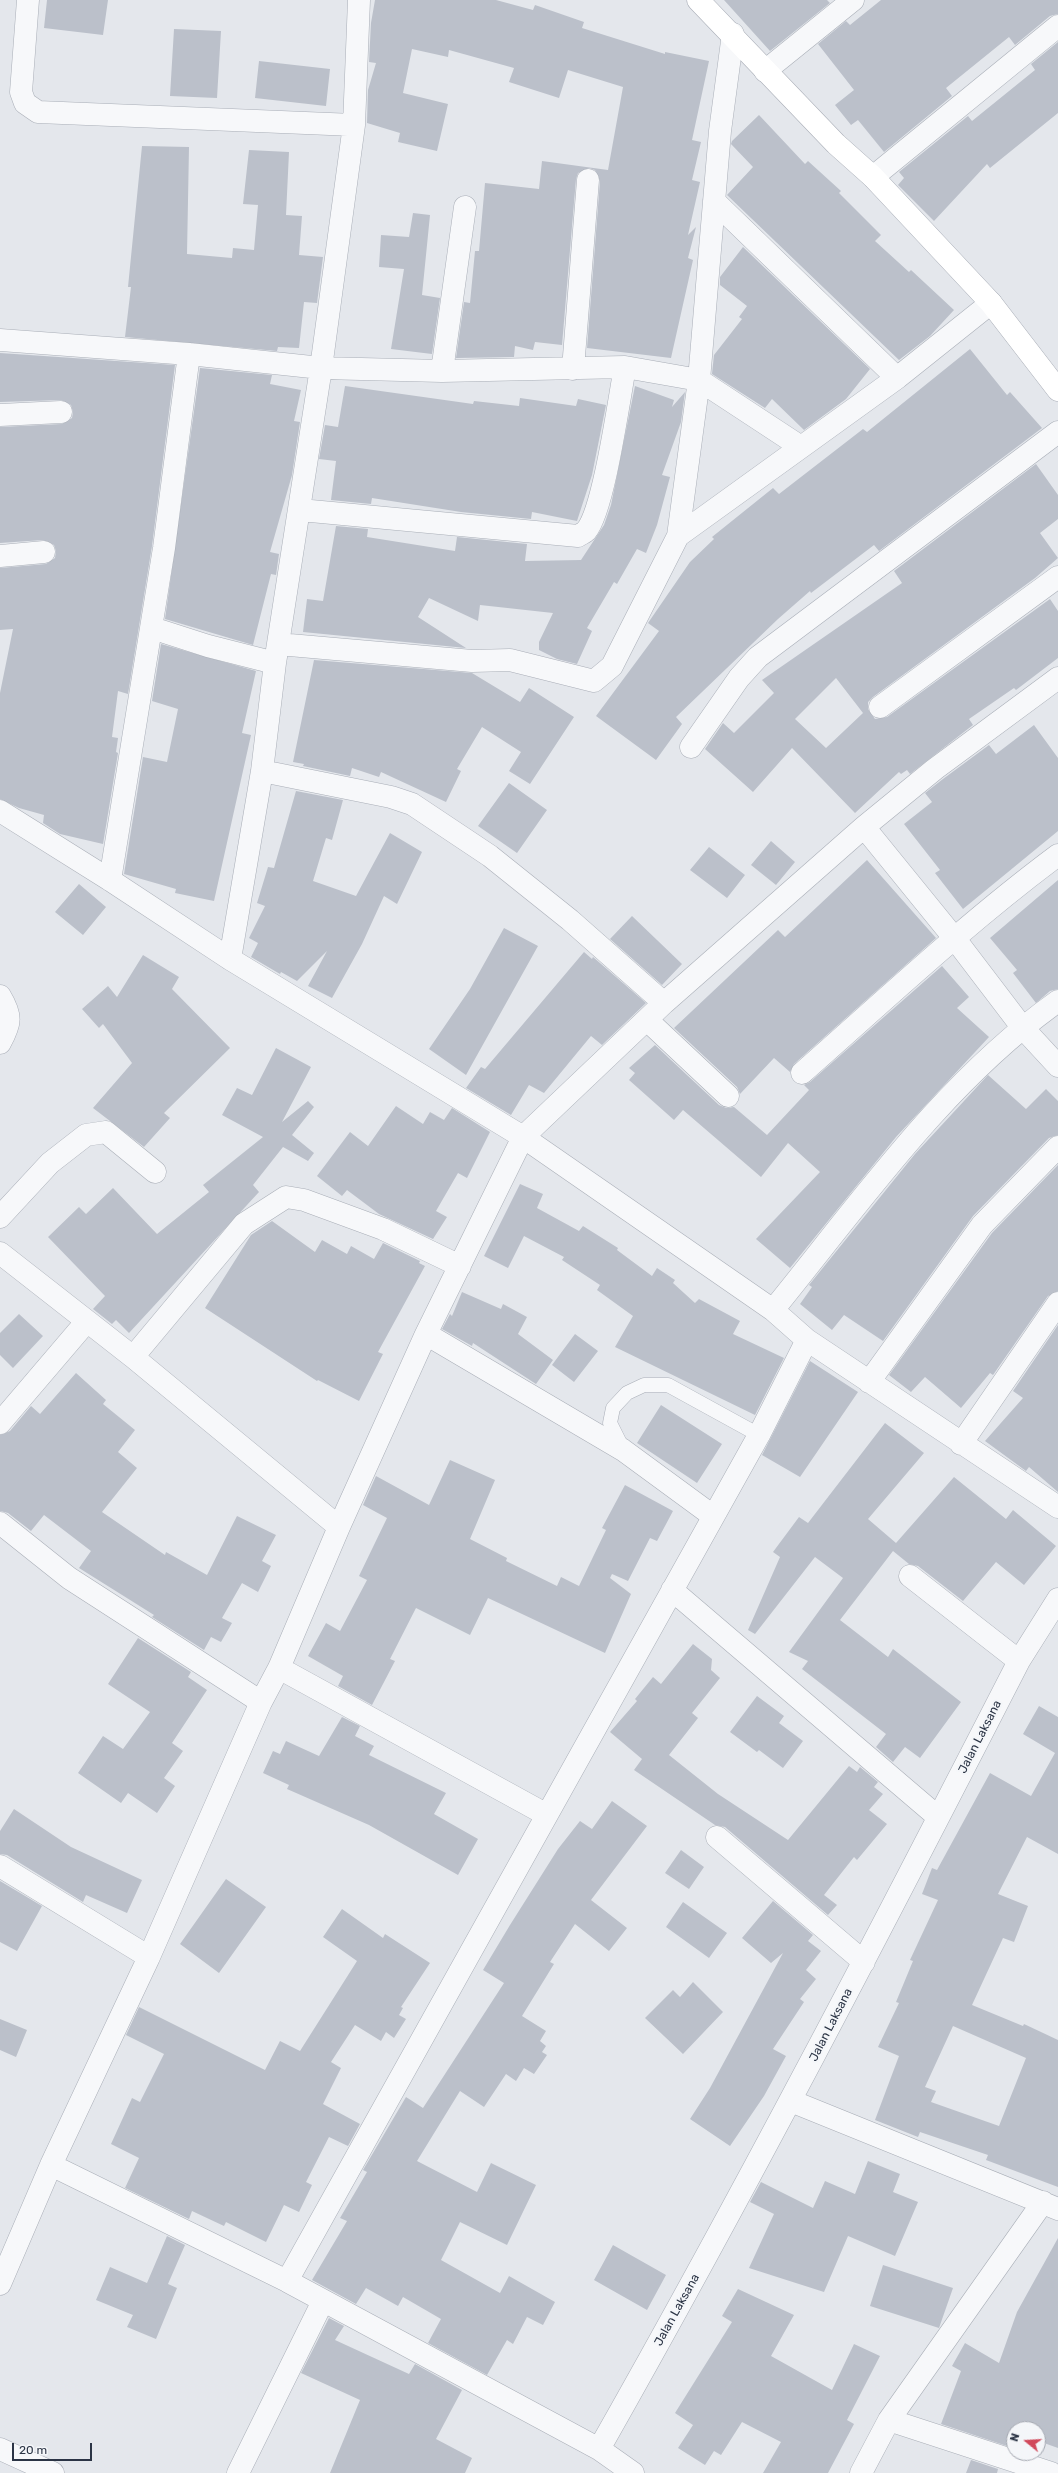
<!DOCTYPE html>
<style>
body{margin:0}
#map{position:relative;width:1058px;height:2473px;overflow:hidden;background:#e4e7ec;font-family:Rubik,sans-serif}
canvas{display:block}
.north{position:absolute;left:1006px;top:2421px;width:40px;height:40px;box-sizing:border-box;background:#f4f6f9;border:1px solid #a4a8b1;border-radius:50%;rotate:288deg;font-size:11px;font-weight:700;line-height:16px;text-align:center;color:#2b3445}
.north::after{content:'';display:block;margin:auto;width:14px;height:18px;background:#d1495b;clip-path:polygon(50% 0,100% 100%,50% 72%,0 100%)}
.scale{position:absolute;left:12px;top:2443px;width:80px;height:18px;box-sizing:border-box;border:2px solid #2b3445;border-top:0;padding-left:5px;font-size:12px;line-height:14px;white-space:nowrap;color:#2b3445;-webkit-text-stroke:3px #f4f6f9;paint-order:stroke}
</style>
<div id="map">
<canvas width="1058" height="2473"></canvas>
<div class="north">N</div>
<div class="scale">20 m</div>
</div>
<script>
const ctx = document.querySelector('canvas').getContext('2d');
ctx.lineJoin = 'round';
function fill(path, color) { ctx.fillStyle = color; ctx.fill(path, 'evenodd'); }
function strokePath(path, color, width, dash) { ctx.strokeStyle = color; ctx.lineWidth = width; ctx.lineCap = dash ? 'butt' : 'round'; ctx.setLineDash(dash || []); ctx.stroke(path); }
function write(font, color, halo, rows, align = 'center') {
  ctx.font = font + ' Rubik,sans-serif'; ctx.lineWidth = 4; ctx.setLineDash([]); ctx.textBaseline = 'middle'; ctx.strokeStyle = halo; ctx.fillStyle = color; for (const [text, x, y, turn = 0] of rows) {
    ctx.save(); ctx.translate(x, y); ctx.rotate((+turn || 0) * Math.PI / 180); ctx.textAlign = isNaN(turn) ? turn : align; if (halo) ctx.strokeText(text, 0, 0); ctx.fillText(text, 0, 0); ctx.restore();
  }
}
const building = new Path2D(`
 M 47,0 L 108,0 L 103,35 L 44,28 Z
 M 375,0 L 496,0 L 533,10 L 535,5 L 584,22 L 582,28 L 665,54 L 665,52 L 709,61 L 692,140 L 701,142 L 692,180 L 700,182 L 688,235 L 696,227 L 688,258 L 693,260 L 671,358 L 587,348 L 600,181 L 595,170 L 589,168 L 578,173 L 576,179 L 562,345 L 535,342 L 533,350 L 515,346 L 514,357 L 456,358 L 464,302 L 470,303 L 475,251 L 479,251 L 485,183 L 539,189 L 542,161 L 608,170 L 623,87 L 568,70 L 559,98 L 509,82 L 514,68 L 449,50 L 448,57 L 412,49 L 403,93 L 448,104 L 437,151 L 398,142 L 400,133 L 367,123 L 368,90 L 376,63 L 369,62 L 371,23 Z
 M 724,0 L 827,0 L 830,3 L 770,51 Z
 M 881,0 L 1058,0 L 1058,14 L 1050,16 L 1015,45 L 1009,37 L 946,88 L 952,96 L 884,152 L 858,120 L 851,125 L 835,105 L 854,90 L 818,44 L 846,21 L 850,25 Z
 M 174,29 L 221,31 L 217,98 L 170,96 Z
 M 1058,42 L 1058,113 L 990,168 L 987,164 L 934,221 L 898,185 L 904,178 L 899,172 L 968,116 L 972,121 L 1035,70 L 1031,64 Z
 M 259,61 L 330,69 L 326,106 L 255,98 Z
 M 759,115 L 805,164 L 808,161 L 841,191 L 839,193 L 881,235 L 875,241 L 909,272 L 911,270 L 954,310 L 930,336 L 899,360 L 727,195 L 753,167 L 731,144 L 732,141 Z
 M 142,146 L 189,147 L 187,254 L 232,258 L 233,248 L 254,250 L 258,205 L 243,204 L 249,150 L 289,152 L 286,215 L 302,216 L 299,255 L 323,257 L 317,303 L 304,302 L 299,348 L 278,347 L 277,351 L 125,337 L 131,287 L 128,287 Z
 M 413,213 L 430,215 L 422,295 L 440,298 L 432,354 L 391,349 L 404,269 L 379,267 L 381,235 L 409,237 Z
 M 743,247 L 870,369 L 846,399 L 804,430 L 772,399 L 765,408 L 712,374 L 714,355 L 742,319 L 739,317 L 747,306 L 720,285 L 720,277 Z
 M 970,349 L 1007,395 L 1010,392 L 1042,428 L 879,551 L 874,545 L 811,593 L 810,591 L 778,619 L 676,717 L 682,724 L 656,760 L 596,716 L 659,631 L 648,623 L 690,562 L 714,539 L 712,537 L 773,488 L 779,494 L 863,429 L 867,432 Z
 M 0,353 L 175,365 L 152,546 L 128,694 L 118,691 L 112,737 L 118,738 L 116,752 L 118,753 L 103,844 L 60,834 L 43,823 L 44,815 L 19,808 L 0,799 L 0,693 L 13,629 L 0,630 L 0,568 L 46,564 L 55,558 L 56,551 L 54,545 L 43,540 L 0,543 L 0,427 L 62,424 L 72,418 L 73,412 L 71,405 L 61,400 L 0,402 Z
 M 200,368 L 272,375 L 270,384 L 301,390 L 294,421 L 300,422 L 292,475 L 270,552 L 279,554 L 276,575 L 271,574 L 253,645 L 165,619 Z
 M 345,386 L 473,404 L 474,401 L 519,406 L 520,398 L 576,406 L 578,399 L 606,405 L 592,475 L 577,521 L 532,512 L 531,519 L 461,512 L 372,498 L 371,504 L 331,500 L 336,461 L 319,459 L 325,425 L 338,427 Z
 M 635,386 L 674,400 L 672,407 L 685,392 L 681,422 L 662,475 L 670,477 L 657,525 L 646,553 L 637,549 L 617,584 L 614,582 L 587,628 L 592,631 L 577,664 L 557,659 L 539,650 L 539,642 L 553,613 L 480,605 L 478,621 L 429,598 L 418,617 L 466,648 L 303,632 L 307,599 L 323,601 L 336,526 L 368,529 L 367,537 L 455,551 L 457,537 L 527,544 L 525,561 L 581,560 L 604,525 L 611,505 Z
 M 1036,464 L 1058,495 L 1058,519 L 1040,533 L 1058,558 L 1035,578 L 873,697 L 868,702 L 868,709 L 875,719 L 887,717 L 1050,599 L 1058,611 L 1058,658 L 1016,690 L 1014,688 L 969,719 L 973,725 L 910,774 L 907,770 L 901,774 L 899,772 L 855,813 L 792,748 L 753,792 L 705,749 L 723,723 L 734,733 L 774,693 L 762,680 L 902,583 L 894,571 ZM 836,678 L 863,713 L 826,748 L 795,719 Z
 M 161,644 L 256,671 L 242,733 L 251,735 L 214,901 L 175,893 L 176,889 L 124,874 L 143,757 L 167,762 L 178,709 L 152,701 Z
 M 314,660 L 472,673 L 520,702 L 529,688 L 574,717 L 530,784 L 509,771 L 521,752 L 482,727 L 457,769 L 461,771 L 446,802 L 381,772 L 379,777 L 352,768 L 350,776 L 303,766 L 304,764 L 293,762 Z
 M 1034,725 L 1058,758 L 1058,831 L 963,909 L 935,873 L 940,870 L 904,824 L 932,802 L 925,793 L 943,779 L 989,745 L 996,754 Z
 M 509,783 L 547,810 L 517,853 L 478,826 Z
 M 296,791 L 343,800 L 332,840 L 326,838 L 313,881 L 356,896 L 390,833 L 422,852 L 397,904 L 384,896 L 362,944 L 332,998 L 308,986 L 327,951 L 297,981 L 281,972 L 280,974 L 251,957 L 258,943 L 249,938 L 265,906 L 257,903 L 268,867 L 274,868 Z
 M 771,841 L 795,862 L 776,885 L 751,865 Z
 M 709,847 L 745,875 L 727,898 L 690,870 Z
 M 867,860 L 936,938 L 794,1064 L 790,1072 L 774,1058 L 740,1094 L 737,1087 L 674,1028 L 778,930 L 785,937 Z
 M 1058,880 L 1058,989 L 1050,991 L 1036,1003 L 1013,973 L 1017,970 L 990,938 Z
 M 79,884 L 106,907 L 83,935 L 55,912 Z
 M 632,916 L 682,964 L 662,985 L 610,939 Z
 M 504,928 L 538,946 L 466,1075 L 429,1049 L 470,989 Z
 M 584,952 L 592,959 L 593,957 L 646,1003 L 602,1045 L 591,1036 L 544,1093 L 529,1085 L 511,1115 L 466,1088 L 481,1067 L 485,1069 Z
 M 143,955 L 179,977 L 172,989 L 230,1048 L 164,1113 L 170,1118 L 144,1147 L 93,1108 L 132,1063 L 103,1024 L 99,1028 L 82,1009 L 108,986 L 117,997 Z
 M 942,966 L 969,997 L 957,1008 L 989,1037 L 896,1137 L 790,1268 L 756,1239 L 820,1172 L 788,1143 L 761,1177 L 683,1110 L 674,1120 L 629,1080 L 635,1073 L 629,1068 L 655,1045 L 719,1105 L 726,1108 L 734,1107 L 767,1135 L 809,1090 L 804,1085 L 810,1082 Z
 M 276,1048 L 311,1067 L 282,1122 L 308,1101 L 314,1107 L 292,1135 L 314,1153 L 308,1161 L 283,1147 L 253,1185 L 259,1192 L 129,1333 L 116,1320 L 112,1324 L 93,1309 L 105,1296 L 48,1237 L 79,1207 L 86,1214 L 113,1188 L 157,1234 L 209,1192 L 203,1185 L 263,1137 L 222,1115 L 237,1088 L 252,1095 Z
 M 988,1075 L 1026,1109 L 1046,1089 L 1058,1101 L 1058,1135 L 1049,1138 L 973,1216 L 883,1341 L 844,1315 L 832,1330 L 800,1304 L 812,1287 L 809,1285 L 915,1154 Z
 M 396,1106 L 423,1124 L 430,1112 L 444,1120 L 452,1108 L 490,1132 L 467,1178 L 458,1173 L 436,1211 L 447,1217 L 433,1239 L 379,1214 L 347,1190 L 342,1196 L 317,1176 L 350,1132 L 368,1146 Z
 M 1058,1165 L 1058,1291 L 1048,1296 L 993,1375 L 990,1373 L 961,1408 L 925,1377 L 911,1392 L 889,1375 L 992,1233 Z
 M 520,1184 L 543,1194 L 537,1208 L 579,1231 L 583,1226 L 618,1248 L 617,1250 L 652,1276 L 657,1268 L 675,1280 L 673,1283 L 695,1303 L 699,1299 L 740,1321 L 733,1334 L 784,1358 L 755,1415 L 615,1347 L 633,1316 L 597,1290 L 600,1285 L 562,1260 L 564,1257 L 524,1236 L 508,1268 L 484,1256 Z
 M 272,1221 L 315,1252 L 322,1240 L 347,1254 L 351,1246 L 374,1259 L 383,1243 L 420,1261 L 419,1263 L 425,1266 L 378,1352 L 383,1354 L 359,1401 L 318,1380 L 317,1381 L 205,1308 L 251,1235 Z
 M 462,1292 L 501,1309 L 503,1304 L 527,1317 L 518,1334 L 553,1360 L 536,1384 L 473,1343 L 472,1346 L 442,1329 L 450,1314 L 452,1316 Z
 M 19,1314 L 43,1336 L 13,1368 L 0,1355 L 0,1333 Z
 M 1058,1325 L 1058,1492 L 1029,1467 L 1026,1471 L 985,1441 L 1023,1398 L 1013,1391 Z
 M 575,1334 L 598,1351 L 574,1382 L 552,1365 Z
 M 810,1361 L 858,1392 L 800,1477 L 762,1455 Z
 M 76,1373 L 106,1400 L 103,1404 L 135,1430 L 118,1452 L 137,1468 L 102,1512 L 165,1555 L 166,1552 L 207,1575 L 237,1516 L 276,1535 L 262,1561 L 271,1566 L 258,1592 L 242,1583 L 222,1618 L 232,1623 L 221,1642 L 211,1637 L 204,1650 L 152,1617 L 154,1615 L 79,1568 L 91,1551 L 44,1515 L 31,1531 L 8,1513 L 0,1511 L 0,1435 L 10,1431 L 31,1406 L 40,1414 Z
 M 661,1405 L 722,1444 L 697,1483 L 637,1443 Z
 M 885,1423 L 924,1453 L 868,1519 L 896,1543 L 954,1477 L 1006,1519 L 1013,1510 L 1056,1546 L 1024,1585 L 996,1562 L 963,1601 L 918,1566 L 909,1564 L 893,1551 L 840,1620 L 888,1657 L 893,1649 L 961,1702 L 920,1758 L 905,1747 L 893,1762 L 876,1747 L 886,1734 L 802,1669 L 808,1661 L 789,1652 L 843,1578 L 815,1557 L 755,1634 L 748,1630 L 780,1557 L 773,1552 L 799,1517 L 808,1523 Z
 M 450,1460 L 495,1480 L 470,1539 L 507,1558 L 506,1561 L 557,1586 L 561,1577 L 579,1586 L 606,1530 L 602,1528 L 625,1485 L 673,1511 L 657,1541 L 650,1538 L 628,1581 L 612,1574 L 610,1578 L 631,1594 L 605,1653 L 488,1598 L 470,1635 L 416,1608 L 390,1659 L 395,1661 L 372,1705 L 338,1686 L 343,1676 L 308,1656 L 326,1623 L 340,1631 L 367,1580 L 359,1576 L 387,1518 L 363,1505 L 376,1476 L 429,1505 Z
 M 138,1638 L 191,1672 L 188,1677 L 207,1690 L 172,1743 L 183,1751 L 164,1778 L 175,1786 L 157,1813 L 128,1793 L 121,1803 L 78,1773 L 103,1736 L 123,1749 L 150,1712 L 108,1684 Z
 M 693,1644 L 712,1659 L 711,1670 L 720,1678 L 692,1713 L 698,1718 L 669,1755 L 718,1794 L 788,1840 L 849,1766 L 857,1772 L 860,1767 L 878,1782 L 874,1787 L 883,1794 L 869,1810 L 887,1824 L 857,1860 L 854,1857 L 824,1895 L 837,1905 L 828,1915 L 725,1827 L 715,1825 L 634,1770 L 642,1759 L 610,1732 L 637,1701 L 635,1699 L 653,1677 L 661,1684 Z
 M 757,1696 L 784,1716 L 779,1723 L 803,1741 L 783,1768 L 759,1750 L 757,1752 L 730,1732 Z
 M 1039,1706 L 1058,1717 L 1058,1854 L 1027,1837 L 998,1894 L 1028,1906 L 1014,1942 L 1003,1938 L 972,2005 L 1023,2026 L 1024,2024 L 1058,2040 L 1058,2187 L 986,2160 L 988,2155 L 920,2132 L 918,2137 L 875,2120 L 899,2056 L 878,2047 L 899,2003 L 896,2002 L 913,1961 L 910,1960 L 938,1900 L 922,1894 L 932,1868 L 937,1870 L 990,1773 L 1031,1796 L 1055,1753 L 1023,1734 ZM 953,2026 L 1026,2058 L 999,2126 L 931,2102 L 936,2091 L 925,2087 Z
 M 342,1717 L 360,1726 L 355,1736 L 374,1746 L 369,1755 L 446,1793 L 434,1814 L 478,1839 L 458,1875 L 369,1825 L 287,1789 L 289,1785 L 263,1773 L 273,1751 L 280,1754 L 286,1741 L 319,1756 Z
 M 612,1801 L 647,1826 L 591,1900 L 627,1928 L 609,1951 L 575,1924 L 550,1962 L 554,1964 L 522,2016 L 546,2031 L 540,2041 L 546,2046 L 542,2052 L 547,2055 L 534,2074 L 524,2068 L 516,2081 L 506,2074 L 484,2107 L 460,2091 L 417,2161 L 477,2192 L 491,2163 L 536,2185 L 507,2245 L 460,2222 L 441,2260 L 500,2293 L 509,2276 L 555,2302 L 543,2325 L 527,2317 L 513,2344 L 507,2340 L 487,2375 L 428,2343 L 441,2319 L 403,2297 L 398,2306 L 366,2288 L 356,2304 L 312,2280 L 347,2221 L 340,2218 L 367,2172 L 363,2170 L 406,2097 L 423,2108 L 504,1983 L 483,1970 L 510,1925 L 558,1849 L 580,1821 L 592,1829 Z
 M 14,1809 L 71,1847 L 142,1880 L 127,1913 L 86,1895 L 83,1902 L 7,1855 L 0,1854 L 0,1831 Z
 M 681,1850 L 704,1867 L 689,1889 L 665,1873 Z
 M 226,1879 L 266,1907 L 219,1973 L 180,1944 Z
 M 0,1881 L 42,1906 L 17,1951 L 0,1942 Z
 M 773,1901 L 813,1935 L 808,1941 L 821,1951 L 806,1970 L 816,1979 L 800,1999 L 804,2002 L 773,2049 L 786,2056 L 764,2096 L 730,2146 L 690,2119 L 710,2088 L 783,1953 L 771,1963 L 742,1938 Z
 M 683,1902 L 727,1933 L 709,1958 L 666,1927 Z
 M 342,1909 L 383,1938 L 385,1934 L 430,1963 L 401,2007 L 403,2008 L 399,2015 L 406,2019 L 394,2038 L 386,2032 L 381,2041 L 355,2025 L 331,2062 L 341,2068 L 323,2104 L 360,2124 L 348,2146 L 329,2137 L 306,2182 L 312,2185 L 299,2212 L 284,2205 L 266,2242 L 226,2222 L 224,2226 L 192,2211 L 189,2219 L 125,2188 L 139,2158 L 111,2144 L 132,2098 L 140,2102 L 164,2054 L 126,2035 L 139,2007 L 265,2070 L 280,2041 L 300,2051 L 357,1961 L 323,1937 Z
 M 693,1982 L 723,2012 L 683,2054 L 645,2018 L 673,1990 L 680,1997 Z
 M 0,2019 L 27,2030 L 16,2057 L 0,2050 Z
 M 868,2161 L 900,2174 L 893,2192 L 918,2202 L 895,2256 L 848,2236 L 824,2292 L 749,2268 L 774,2214 L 750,2202 L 761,2182 L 813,2208 L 825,2181 L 855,2194 Z
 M 167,2236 L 185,2245 L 168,2284 L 177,2288 L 156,2339 L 127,2327 L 133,2315 L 96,2300 L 110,2267 L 147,2283 Z
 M 1058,2238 L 1058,2448 L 1044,2443 L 1041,2450 L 1038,2449 L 1038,2429 L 1014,2429 L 1014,2440 L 1010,2438 L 1007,2446 L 941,2424 L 961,2371 L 952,2366 L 965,2343 L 999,2363 L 1017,2312 Z
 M 613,2245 L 666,2275 L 647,2310 L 594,2280 Z
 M 883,2265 L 953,2288 L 939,2328 L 870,2306 Z
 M 738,2289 L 794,2315 L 771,2356 L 832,2390 L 854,2344 L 880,2356 L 847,2420 L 854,2424 L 828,2473 L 763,2473 L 781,2442 L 742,2422 L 721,2455 L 714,2451 L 705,2465 L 678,2448 L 693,2425 L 675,2413 L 732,2322 L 722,2316 Z
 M 329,2318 L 344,2326 L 335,2340 L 409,2374 L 415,2364 L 462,2390 L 436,2439 L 472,2458 L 465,2473 L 330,2473 L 360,2400 L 301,2373 Z
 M 971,2460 L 998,2469 L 997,2473 L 966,2473 Z`);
const lane = new Path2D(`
 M 623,1449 L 610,1423 L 613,1408 L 627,1393 L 644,1385 L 668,1385 L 759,1435`);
const street = new Path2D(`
 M 28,0 L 21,92 L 25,103 L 38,112 L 354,125
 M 765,71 L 853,0
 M 873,177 L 1058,26
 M 714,201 L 897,378
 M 0,340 L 189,354 L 321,368 L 442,371 L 625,367 L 699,380 L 801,447
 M 573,369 L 588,180
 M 442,371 L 465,207
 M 0,415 L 61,412
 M 300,510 L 578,536 C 581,534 584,533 586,531 C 604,510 619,399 625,367
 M 678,536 L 897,378 L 991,303
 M 0,556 L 44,552
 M 152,628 L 208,646 L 275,663
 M 278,644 L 472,661 L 510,660 L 594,681 L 612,666 L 678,536 L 699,380 L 720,131 L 733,34
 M 880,707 L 1058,577
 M 691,747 L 739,678 L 758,657 L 1058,432
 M 262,771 L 391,797 L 412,804 L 490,856 L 570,920 L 664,1003
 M 0,811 L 110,880 L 230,959 L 523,1137 L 773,1310 L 807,1340 L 1058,1507
 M 864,827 L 955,939 L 1022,1027 L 1058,1066
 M 110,880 L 164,548 L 189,354
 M 230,959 L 262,771 L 275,663 L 321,368 L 354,125 L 359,0
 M 0,996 C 12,1016 11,1023 0,1043
 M 647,1020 L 728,1096
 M 802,1073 C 886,999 968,922 1058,855
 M 0,1217 L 50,1163 L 86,1135 L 106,1132 L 155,1172
 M 0,1253 L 133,1357 L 339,1527
 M 773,1310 C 861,1202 944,1082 1058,1001
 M 426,1334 L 623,1450 L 713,1516
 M 133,1357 L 244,1224 L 286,1197 L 304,1200 L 383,1229 L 460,1266
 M 869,1382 L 982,1225 L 1058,1147
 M 0,1423 L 87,1321
 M 961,1444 L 1058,1303
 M 0,1523 L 69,1578 L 261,1702
 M 910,1576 L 1019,1661
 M 672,1590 L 938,1817
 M 279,1668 L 547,1815
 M 717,1837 L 864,1962
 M 0,1866 L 149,1957
 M 791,2101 L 1058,2209
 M 51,2165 L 287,2281 L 599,2449 L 633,2473
 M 287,2281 L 759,1435 L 807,1340
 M 0,2284 L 51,2165 L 149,1957 L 261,1702 L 279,1668 L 339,1527 L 426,1334 L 523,1137 L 664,1003 L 864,827 L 935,769 L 1058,678
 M 889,2420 L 1051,2473
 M 0,2449 L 53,2473
 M 599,2449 C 746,2190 883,1926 1019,1661 L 1058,1599
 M 238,2473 L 323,2301
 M 861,2473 L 889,2420 L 1043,2202`);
const secondary = new Path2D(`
 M 698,0 L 836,144 L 873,177 L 991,303 L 1058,390`);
const streetNames = [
 ["Jalan Laksana",980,1737,-63],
 ["Jalan Laksana",831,2025,-63],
 ["Jalan Laksana",677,2310,-61]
];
fill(building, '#bbc0ca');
strokePath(lane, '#a9aeb7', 15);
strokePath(street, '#a9aeb7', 23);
strokePath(secondary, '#a9aeb7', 23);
strokePath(lane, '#f7f8fa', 14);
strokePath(street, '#f7f8fa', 22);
strokePath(secondary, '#fff', 22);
write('12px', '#2b3445', '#f4f6f9', streetNames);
</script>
